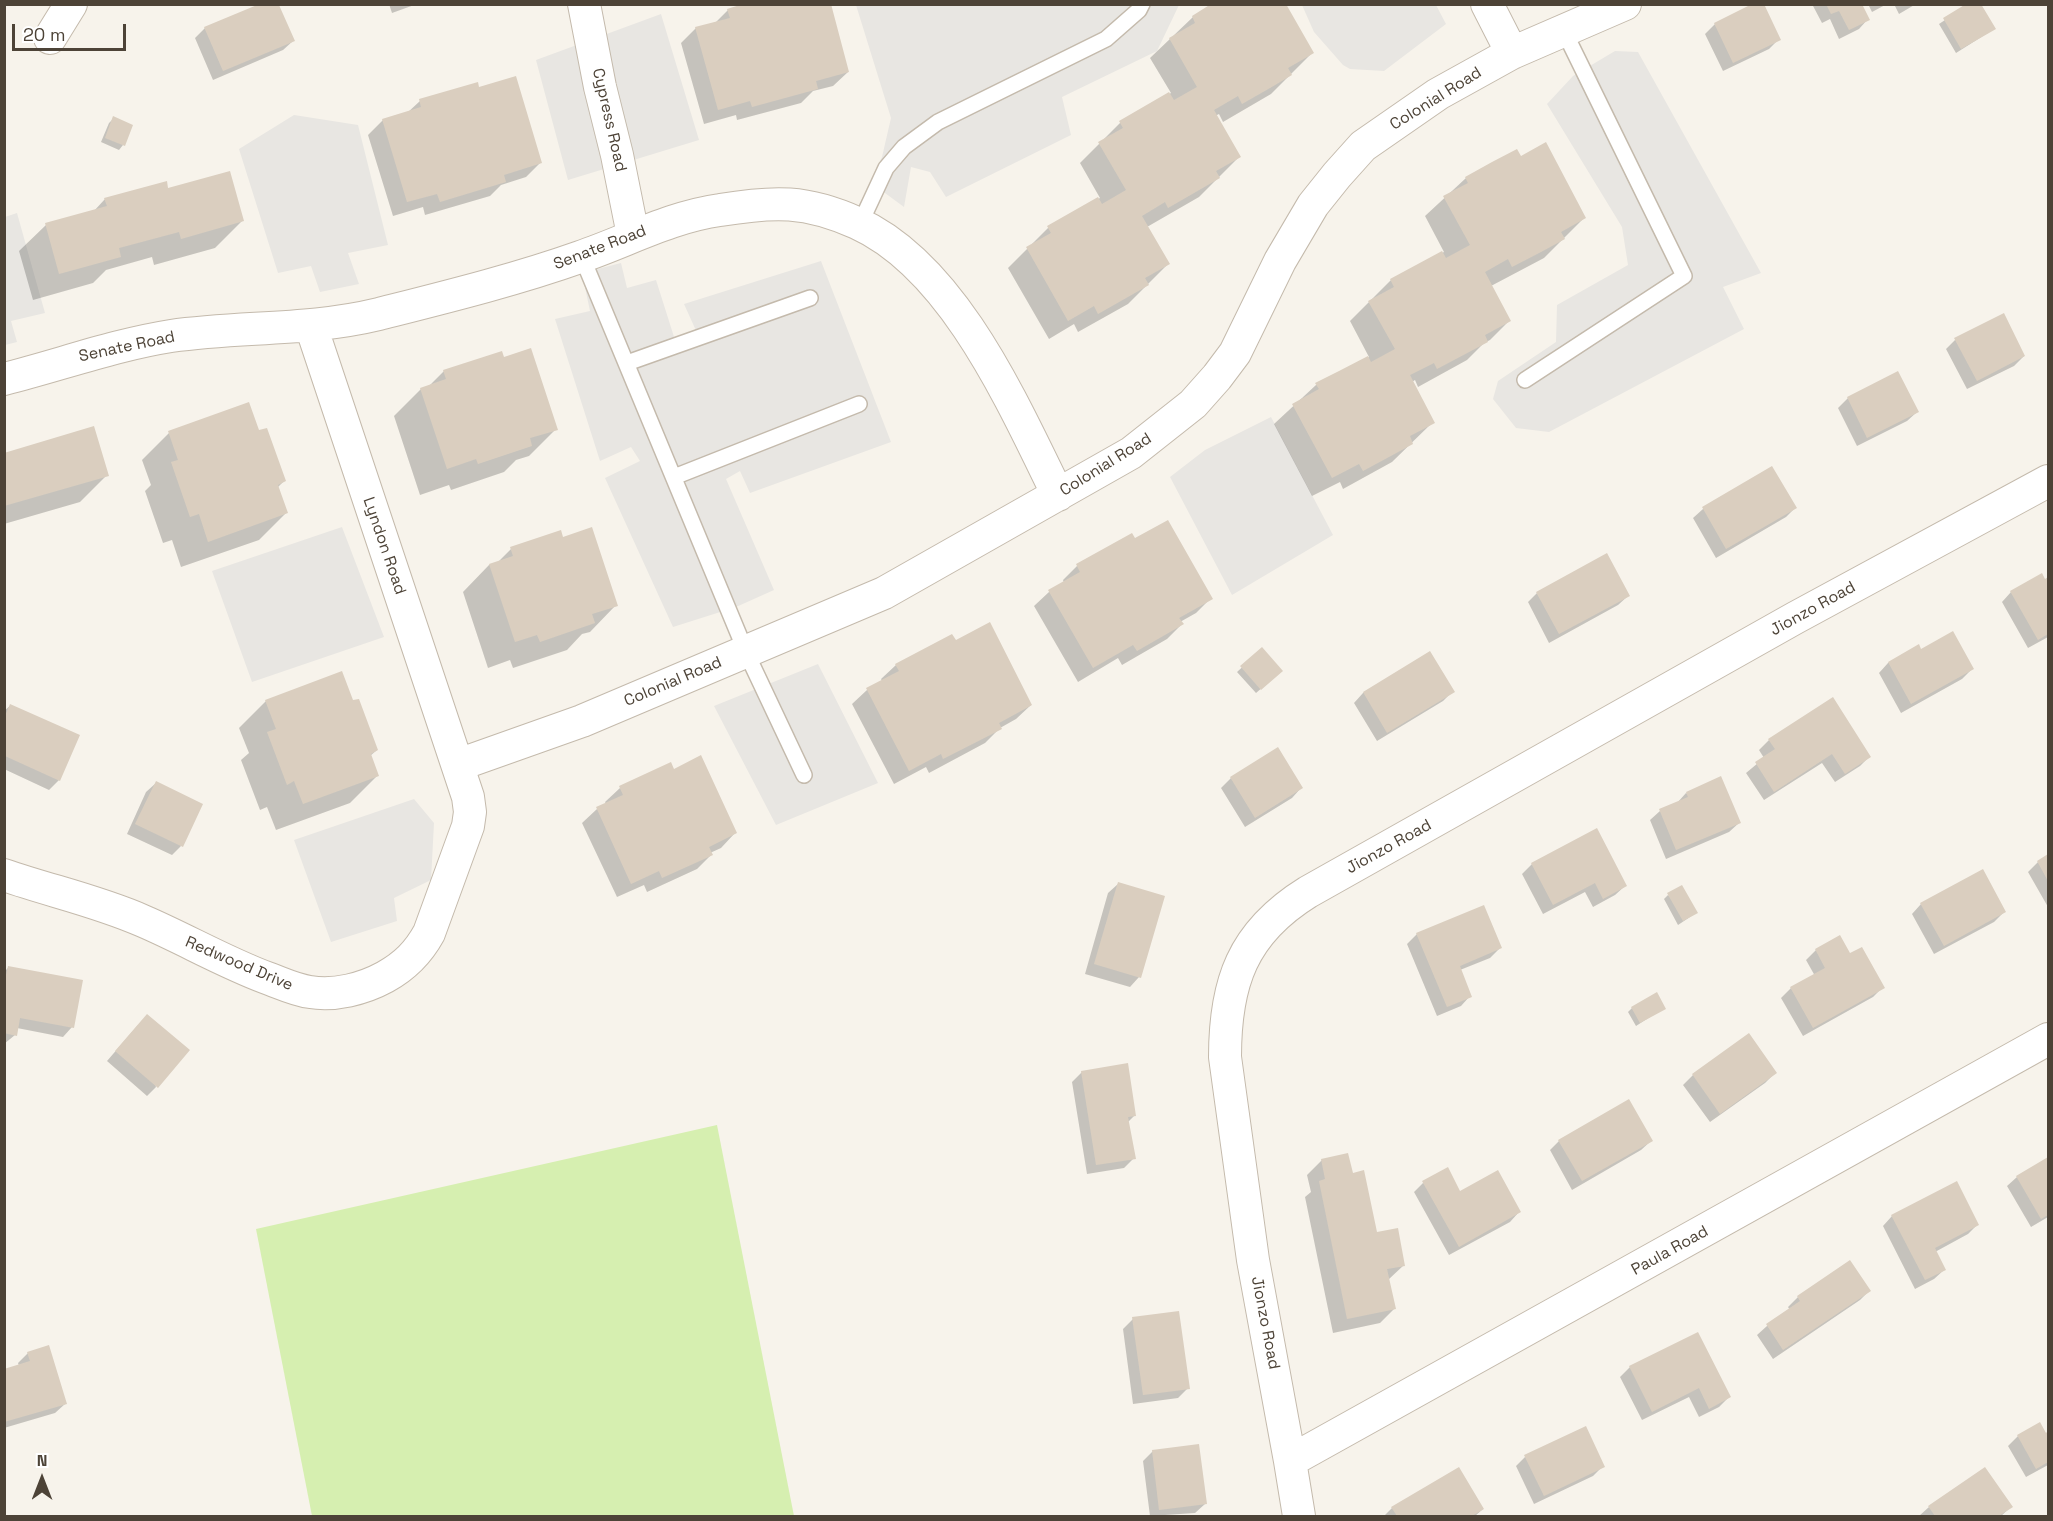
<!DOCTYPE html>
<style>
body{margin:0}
#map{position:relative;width:2053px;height:1521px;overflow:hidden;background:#f7f3eb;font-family:"Space Grotesk",sans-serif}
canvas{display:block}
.frame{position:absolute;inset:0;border:6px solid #4d4337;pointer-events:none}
.north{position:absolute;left:12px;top:1449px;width:60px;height:60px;-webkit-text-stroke:4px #fff;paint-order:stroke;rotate:0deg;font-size:16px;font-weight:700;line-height:24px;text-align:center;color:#4d4337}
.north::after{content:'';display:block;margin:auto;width:21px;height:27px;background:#4d4337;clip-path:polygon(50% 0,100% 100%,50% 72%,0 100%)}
.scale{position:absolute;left:12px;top:24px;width:114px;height:27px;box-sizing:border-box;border:3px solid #4d4337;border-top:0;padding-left:8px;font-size:18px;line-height:21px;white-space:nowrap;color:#4d4337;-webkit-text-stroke:4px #fff;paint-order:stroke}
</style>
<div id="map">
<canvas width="2053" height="1521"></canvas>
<div class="frame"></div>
<div class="north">N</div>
<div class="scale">20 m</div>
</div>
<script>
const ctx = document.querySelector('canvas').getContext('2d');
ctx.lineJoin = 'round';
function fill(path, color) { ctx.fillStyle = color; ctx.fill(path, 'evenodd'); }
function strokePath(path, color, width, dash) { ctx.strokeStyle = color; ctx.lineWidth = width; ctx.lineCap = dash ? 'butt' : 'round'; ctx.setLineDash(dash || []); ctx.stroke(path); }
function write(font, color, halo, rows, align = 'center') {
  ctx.font = font + ' "Space Grotesk",sans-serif'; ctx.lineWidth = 6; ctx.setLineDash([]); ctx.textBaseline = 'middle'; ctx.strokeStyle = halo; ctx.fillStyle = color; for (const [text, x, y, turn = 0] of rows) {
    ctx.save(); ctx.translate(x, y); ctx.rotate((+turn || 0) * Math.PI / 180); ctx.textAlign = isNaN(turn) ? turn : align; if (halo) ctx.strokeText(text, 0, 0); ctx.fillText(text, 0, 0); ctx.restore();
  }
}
const green = new Path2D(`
 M 717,1125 L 794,1516 L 312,1516 L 256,1229 Z`);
const parking = new Path2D(`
 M 856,5 L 1179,5 L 1157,51 L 1062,97 L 1071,135 L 946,197 L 930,172 L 911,167 L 904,207 L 870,182 L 882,157 L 891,118 Z
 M 1302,5 L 1436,5 L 1446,24 L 1384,71 L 1350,69 L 1343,65 L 1314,32 Z
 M 661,14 L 699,140 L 568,180 L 536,60 Z
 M 1615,51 L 1638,52 L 1761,273 L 1723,287 L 1744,329 L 1549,432 L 1516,428 L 1493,399 L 1498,381 L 1556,342 L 1557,305 L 1628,265 L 1622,227 L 1547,104 L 1573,76 Z
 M 294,115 L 358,125 L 388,245 L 348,253 L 359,284 L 320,292 L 311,266 L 278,273 L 239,149 Z
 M 17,213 L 45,313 L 11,321 L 17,342 L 5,345 L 5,217 Z
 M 821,261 L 891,442 L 750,493 L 740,471 L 726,479 L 774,590 L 736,607 L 673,627 L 605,478 L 640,461 L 631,447 L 600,461 L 555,319 L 590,311 L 582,273 L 621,263 L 627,288 L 656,280 L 675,340 L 698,335 L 684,304 Z
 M 1271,417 L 1333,535 L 1232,595 L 1170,477 L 1205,450 Z
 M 342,527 L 384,637 L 252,682 L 212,571 Z
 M 818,664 L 878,783 L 776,825 L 714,706 Z
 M 414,799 L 434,823 L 431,880 L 394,898 L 397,921 L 331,942 L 294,840 Z`);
const shadow = new Path2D(`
 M 261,4 L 277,4 L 293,41 L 283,50 L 213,80 L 195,38 L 205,28 Z
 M 389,4 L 417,4 L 392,13 Z
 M 1812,4 L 1861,4 L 1868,19 L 1859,29 L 1839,39 L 1830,19 L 1822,23 Z
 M 1868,4 L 1887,4 L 1872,12 Z
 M 1894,4 L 1916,4 L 1899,14 Z
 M 1969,4 L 1994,29 L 1956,53 L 1939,24 Z
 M 728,10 L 848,72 L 833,86 L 813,91 L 801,103 L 737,120 L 736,115 L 704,124 L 681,43 L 696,28 L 714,24 Z
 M 1193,17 L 1312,53 L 1271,94 L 1223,122 L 1219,114 L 1215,116 L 1239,157 L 1199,197 L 1147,227 L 1168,264 L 1128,304 L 1078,332 L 1074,324 L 1049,339 L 1008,268 L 1048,228 L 1100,198 L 1080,163 L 1120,123 L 1171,93 L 1150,58 Z
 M 1715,24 L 1779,39 L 1769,49 L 1723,71 L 1705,34 Z
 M 478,89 L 540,163 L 526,177 L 501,185 L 490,196 L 425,215 L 423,207 L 393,216 L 368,135 L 383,120 L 407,113 L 420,101 Z
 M 114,118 L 123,145 L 119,150 L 101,142 L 109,123 Z
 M 1520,158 L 1584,218 L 1544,258 L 1491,286 L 1509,321 L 1490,340 L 1484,343 L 1467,360 L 1418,387 L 1415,380 L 1412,382 L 1433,422 L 1392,462 L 1343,489 L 1340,482 L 1312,496 L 1274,424 L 1316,385 L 1369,357 L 1350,321 L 1391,280 L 1444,252 L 1425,216 L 1466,178 L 1493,163 Z
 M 167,190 L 242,221 L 215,248 L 154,265 L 152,257 L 106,270 L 93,283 L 33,300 L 19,251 L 46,225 L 93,212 L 105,199 Z
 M 1955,340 L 2024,356 L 2014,366 L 1967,389 L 1946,349 Z
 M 444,371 L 556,429 L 529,456 L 516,460 L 504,472 L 451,490 L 449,485 L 420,495 L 394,416 L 421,389 L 429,386 Z
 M 1848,398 L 1917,412 L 1907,421 L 1857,446 L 1838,408 Z
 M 258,432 L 284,481 L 277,488 L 286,513 L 259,540 L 181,567 L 172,540 L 163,543 L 145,491 L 151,485 L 142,460 L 169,433 Z
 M 4,454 L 107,475 L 80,502 L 4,524 Z
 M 1795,508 L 1786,517 L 1716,558 L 1693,518 L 1703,509 Z
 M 562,538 L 616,605 L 590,632 L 582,634 L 567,650 L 513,668 L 510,660 L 488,668 L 463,592 L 489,565 L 497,563 L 511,549 Z
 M 1135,540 L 1211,598 L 1196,613 L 1180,622 L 1182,624 L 1167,639 L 1122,665 L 1118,658 L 1078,682 L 1034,606 L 1049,592 L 1064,583 L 1063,580 L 1077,566 Z
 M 2048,579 L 2048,637 L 2028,648 L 2002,602 L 2011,592 Z
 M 1537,593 L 1628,596 L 1618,605 L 1549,643 L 1528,602 Z
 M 955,642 L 1031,705 L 1016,719 L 1000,728 L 985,743 L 929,773 L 926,767 L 894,784 L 852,704 L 867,690 L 882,681 L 881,679 L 896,665 Z
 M 1918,646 L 1921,651 L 1972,669 L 1962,679 L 1901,713 L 1879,673 L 1888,663 Z
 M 1262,649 L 1277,675 L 1256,693 L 1237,672 Z
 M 1429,653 L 1453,691 L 1443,701 L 1377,741 L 1354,703 L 1363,693 Z
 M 266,701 L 352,702 L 377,750 L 370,756 L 377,776 L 350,803 L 276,830 L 267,807 L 260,810 L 241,760 L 249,753 L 239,728 Z
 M 11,705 L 59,780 L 49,790 L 4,769 L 4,711 Z
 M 1769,740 L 1869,757 L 1860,766 L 1835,782 L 1822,763 L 1764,800 L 1746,773 L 1764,758 L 1759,750 Z
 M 1277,749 L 1301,788 L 1292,798 L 1245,827 L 1221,788 L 1231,778 Z
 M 673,771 L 735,833 L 721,848 L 710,853 L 711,855 L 697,869 L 647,892 L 644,885 L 617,897 L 582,823 L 597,809 L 606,804 L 605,802 L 620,788 Z
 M 156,783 L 181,846 L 172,855 L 127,834 L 146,792 Z
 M 1686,793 L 1739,823 L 1729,832 L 1666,859 L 1650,820 L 1660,811 L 1677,803 Z
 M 1596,830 L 1625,886 L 1615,895 L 1593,907 L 1585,892 L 1543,914 L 1522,874 L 1532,864 Z
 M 2048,856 L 2048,907 L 2028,872 L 2038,862 Z
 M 1118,884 L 1139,977 L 1130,987 L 1085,974 L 1108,893 Z
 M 1668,895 L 1696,913 L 1678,925 L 1664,899 Z
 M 1921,904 L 2004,912 L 1994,922 L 1934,954 L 1912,914 Z
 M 1417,934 L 1500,948 L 1490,958 L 1460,970 L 1470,996 L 1461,1006 L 1437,1016 L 1407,944 Z
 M 1816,950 L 1850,955 L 1883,987 L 1873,997 L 1803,1036 L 1781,998 L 1791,988 L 1815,976 L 1806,960 Z
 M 8,968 L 72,1027 L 63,1037 L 17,1028 L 15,1035 L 4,1044 L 4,972 Z
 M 1632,1008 L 1664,1008 L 1636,1026 L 1628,1012 Z
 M 138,1025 L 156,1087 L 147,1096 L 107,1061 Z
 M 1748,1035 L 1775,1073 L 1765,1083 L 1710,1122 L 1683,1085 L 1693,1075 Z
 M 1082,1072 L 1135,1115 L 1128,1122 L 1134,1158 L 1124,1168 L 1087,1174 L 1072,1082 Z
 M 1559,1141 L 1651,1141 L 1641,1150 L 1572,1190 L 1550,1150 Z
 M 2048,1158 L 2048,1217 L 2031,1227 L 2007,1186 L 2017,1177 Z
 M 1322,1160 L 1351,1174 L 1376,1234 L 1404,1265 L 1388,1280 L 1394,1309 L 1380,1323 L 1333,1333 L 1305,1197 L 1311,1192 L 1307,1175 Z
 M 1423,1183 L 1460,1193 L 1519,1212 L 1510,1222 L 1449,1255 L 1414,1192 Z
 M 1892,1216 L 1977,1225 L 1968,1234 L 1935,1252 L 1944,1270 L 1934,1279 L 1915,1289 L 1883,1226 Z
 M 1849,1262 L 1869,1291 L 1860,1300 L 1773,1359 L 1757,1335 L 1767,1326 L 1790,1310 L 1788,1307 L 1798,1297 Z
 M 1133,1319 L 1188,1388 L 1178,1398 L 1133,1404 L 1123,1329 Z
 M 28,1353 L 65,1404 L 55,1413 L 4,1428 L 4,1370 L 19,1366 L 18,1363 Z
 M 1630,1367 L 1729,1397 L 1719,1407 L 1699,1417 L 1689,1397 L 1642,1420 L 1620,1377 Z
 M 2048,1433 L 2048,1465 L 2026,1477 L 2008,1446 L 2018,1436 Z
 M 1153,1451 L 1205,1504 L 1195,1513 L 1150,1516 L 1143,1461 Z
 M 1525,1457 L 1603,1466 L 1593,1476 L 1534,1504 L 1516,1466 Z
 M 1985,1469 L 2011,1507 L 2001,1516 L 1919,1516 L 1929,1507 Z
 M 1392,1508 L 1483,1509 L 1475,1516 L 1384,1516 Z`);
const building = new Path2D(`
 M 743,4 L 831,4 L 849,72 L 816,81 L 818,89 L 752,107 L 750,101 L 718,110 L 695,27 L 730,18 L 727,9 Z
 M 1211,4 L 1286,4 L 1314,53 L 1288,68 L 1292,75 L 1270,88 L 1242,104 L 1238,96 L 1214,110 L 1241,157 L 1216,171 L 1220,178 L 1168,208 L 1165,202 L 1142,216 L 1170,264 L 1145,278 L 1149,285 L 1098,314 L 1094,306 L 1068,321 L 1026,247 L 1051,233 L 1047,226 L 1098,197 L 1102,204 L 1126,190 L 1098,142 L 1123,128 L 1119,121 L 1169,92 L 1174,100 L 1197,87 L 1169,38 L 1195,23 L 1192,16 Z
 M 1752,4 L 1764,4 L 1781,40 L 1733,63 L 1714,23 Z
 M 1826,4 L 1862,4 L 1870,20 L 1849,30 L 1839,11 L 1831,14 Z
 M 1966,4 L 1981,4 L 1996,29 L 1961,49 L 1943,18 Z
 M 257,5 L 279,5 L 295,41 L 223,71 L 204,27 Z
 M 516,76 L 542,163 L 504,175 L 506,182 L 440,202 L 437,194 L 407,202 L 382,119 L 421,107 L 419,99 L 478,82 L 479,87 Z
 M 113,116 L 133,125 L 125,146 L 105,138 Z
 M 1546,142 L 1586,218 L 1561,232 L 1565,239 L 1541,252 L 1512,267 L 1508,259 L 1485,272 L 1511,321 L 1485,335 L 1488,342 L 1437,369 L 1434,363 L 1410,375 L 1435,423 L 1410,436 L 1413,444 L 1363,471 L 1359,464 L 1332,478 L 1292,404 L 1319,389 L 1315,383 L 1339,371 L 1368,356 L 1371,362 L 1395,349 L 1368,301 L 1394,287 L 1390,279 L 1442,251 L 1446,258 L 1470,245 L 1443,196 L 1468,183 L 1465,177 L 1492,162 L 1517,149 L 1521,156 Z
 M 230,171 L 244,221 L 181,239 L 179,232 L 119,248 L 121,257 L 59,274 L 45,223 L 107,206 L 104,198 L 167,181 L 168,188 Z
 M 2004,313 L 2025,356 L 1977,381 L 1954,338 Z
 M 531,348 L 558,430 L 530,438 L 532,446 L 478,464 L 476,459 L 447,469 L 420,388 L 446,379 L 443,370 L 502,351 L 504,357 Z
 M 1898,371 L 1919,412 L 1867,438 L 1847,397 Z
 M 249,402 L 259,430 L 267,428 L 286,481 L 278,485 L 288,513 L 208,542 L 199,514 L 190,517 L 171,462 L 178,460 L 168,431 Z
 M 94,426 L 109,476 L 4,506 L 4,453 Z
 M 1772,466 L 1797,508 L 1726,549 L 1702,507 Z
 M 1168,520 L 1213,599 L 1179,618 L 1184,624 L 1137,651 L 1133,645 L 1093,668 L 1048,590 L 1080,572 L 1076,564 L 1132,533 L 1135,538 Z
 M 592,527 L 618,606 L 592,614 L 595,623 L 540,642 L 537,635 L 515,642 L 489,564 L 513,556 L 510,547 L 561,530 L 563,537 Z
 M 1607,553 L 1630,596 L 1559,634 L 1536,592 Z
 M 2042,573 L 2045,579 L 2048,577 L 2048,634 L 2038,640 L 2010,591 Z
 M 990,622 L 1032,705 L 999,723 L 1002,729 L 943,759 L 941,754 L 909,771 L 866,688 L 899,671 L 895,664 L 952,634 L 956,640 Z
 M 1953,631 L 1974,669 L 1911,704 L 1888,662 L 1919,644 L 1921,649 Z
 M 1262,647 L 1283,671 L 1261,690 L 1240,666 Z
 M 1430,651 L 1455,692 L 1387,733 L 1363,692 Z
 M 342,671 L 353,700 L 359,699 L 378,750 L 371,754 L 379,776 L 303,804 L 294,781 L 287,785 L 267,732 L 276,729 L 265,700 Z
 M 1833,697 L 1871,757 L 1845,774 L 1832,754 L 1774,792 L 1755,762 L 1775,749 L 1768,739 Z
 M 10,704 L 80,735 L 60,781 L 5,756 L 5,716 Z
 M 1278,747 L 1303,788 L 1255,818 L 1230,777 Z
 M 701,755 L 737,833 L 709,847 L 713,855 L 662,878 L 659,871 L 631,884 L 596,807 L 623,795 L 619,786 L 671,762 L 674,769 Z
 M 1721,776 L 1741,823 L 1676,850 L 1659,809 L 1688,797 L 1686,792 Z
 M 156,781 L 203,804 L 183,847 L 135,824 Z
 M 1597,828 L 1627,886 L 1603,899 L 1595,883 L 1553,905 L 1531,863 Z
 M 2048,854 L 2048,881 L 2037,861 Z
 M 1983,869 L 2006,912 L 1944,946 L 1920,903 Z
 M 1118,882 L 1165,896 L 1141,978 L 1094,964 Z
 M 1682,885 L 1698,913 L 1683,921 L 1667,893 Z
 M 1484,905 L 1502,948 L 1460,966 L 1472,997 L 1447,1007 L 1416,933 Z
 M 1840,935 L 1850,953 L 1862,947 L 1885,988 L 1813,1028 L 1790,987 L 1825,968 L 1815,949 Z
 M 8,966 L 83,980 L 74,1028 L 20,1018 L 17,1036 L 4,1033 L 4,984 Z
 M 1657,992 L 1666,1009 L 1640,1023 L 1631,1007 Z
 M 147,1014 L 190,1050 L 158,1088 L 115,1051 Z
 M 1749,1033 L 1777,1073 L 1720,1114 L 1692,1074 Z
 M 1128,1063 L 1136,1116 L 1128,1117 L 1136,1159 L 1096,1165 L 1081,1071 Z
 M 1629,1099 L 1653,1141 L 1582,1181 L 1558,1140 Z
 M 1348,1153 L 1353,1173 L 1364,1170 L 1377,1232 L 1398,1228 L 1405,1266 L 1387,1269 L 1396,1309 L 1347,1319 L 1319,1181 L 1325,1179 L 1321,1159 Z
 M 2048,1157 L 2048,1215 L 2041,1219 L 2016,1176 Z
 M 1448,1167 L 1460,1191 L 1498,1170 L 1521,1212 L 1459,1247 L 1422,1181 Z
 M 1957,1181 L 1979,1225 L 1935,1248 L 1946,1270 L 1925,1280 L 1891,1215 Z
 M 1850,1260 L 1871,1291 L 1783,1350 L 1766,1324 L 1800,1301 L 1797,1296 Z
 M 1179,1311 L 1190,1389 L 1143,1395 L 1132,1317 Z
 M 1698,1332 L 1731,1397 L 1709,1409 L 1699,1388 L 1652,1412 L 1629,1366 Z
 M 49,1345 L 67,1404 L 4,1422 L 4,1369 L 30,1361 L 27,1352 Z
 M 2040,1422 L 2046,1433 L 2048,1431 L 2048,1462 L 2036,1469 L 2017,1435 Z
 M 1586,1426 L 1605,1467 L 1544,1496 L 1524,1455 Z
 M 1199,1444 L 1207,1504 L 1159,1510 L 1152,1450 Z
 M 1459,1467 L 1484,1509 L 1472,1516 L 1397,1516 L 1391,1507 Z
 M 1985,1467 L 2013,1507 L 1999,1516 L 1935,1516 L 1928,1506 Z`);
const service = new Path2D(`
 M 860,224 L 886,168 L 904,147 L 938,122 L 1106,39 L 1139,10 L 1142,4
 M 582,257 L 746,652 L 804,775
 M 627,363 L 810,298
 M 1525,380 L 1684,276 L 1564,31
 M 674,477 L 859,404`);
const minor = new Path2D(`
 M 584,4 L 600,87 L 617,155 L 633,235
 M 1487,4 L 1512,53
 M 50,38 L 71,4
 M 4,379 C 60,365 114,345 171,336 C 241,326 309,331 379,314 C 446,297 515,280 580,257 C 627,241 670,217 720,210 C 774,201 806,200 857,223 C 954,267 1013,404 1058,495
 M 458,765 L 582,721 L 884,593 L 1131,453 L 1193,404 L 1217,377 L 1235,353 L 1280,261 L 1313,205 L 1337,175 L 1363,146 L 1438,94 L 1512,53 L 1625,4
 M 4,875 C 50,891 98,901 143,921 C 185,939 224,962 267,978 C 281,983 295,990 310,992 C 335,996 363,989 385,977 C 405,966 418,953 429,933 L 468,826 L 470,812 L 468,797 L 311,326
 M 1290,1461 L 2048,1039
 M 1299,1516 L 1290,1461 L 1253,1260 L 1225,1057 C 1225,983 1242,933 1308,892 L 1795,618 L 2048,481`);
const streetNames = [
 ["Colonial Road",1436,99,-32],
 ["Cypress Road",609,120,77],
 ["Senate Road",600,248,-21],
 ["Senate Road",127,347,-12],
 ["Colonial Road",1106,465,-32],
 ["Lyndon Road",384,546,71],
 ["Jionzo Road",1813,609,-29],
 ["Colonial Road",673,682,-23],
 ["Jionzo Road",1389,847,-29],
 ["Redwood Drive",239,964,23],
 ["Paula Road",1670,1251,-29],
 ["Jionzo Road",1265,1323,79]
];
fill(green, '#d6efb0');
fill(parking, '#e8e6e2');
fill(shadow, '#0003');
fill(building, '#dacebf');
strokePath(service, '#c4baac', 18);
strokePath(minor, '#c4baac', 34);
strokePath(service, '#fff', 15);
strokePath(minor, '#fff', 32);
write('16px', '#4d4337', '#fff', streetNames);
</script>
